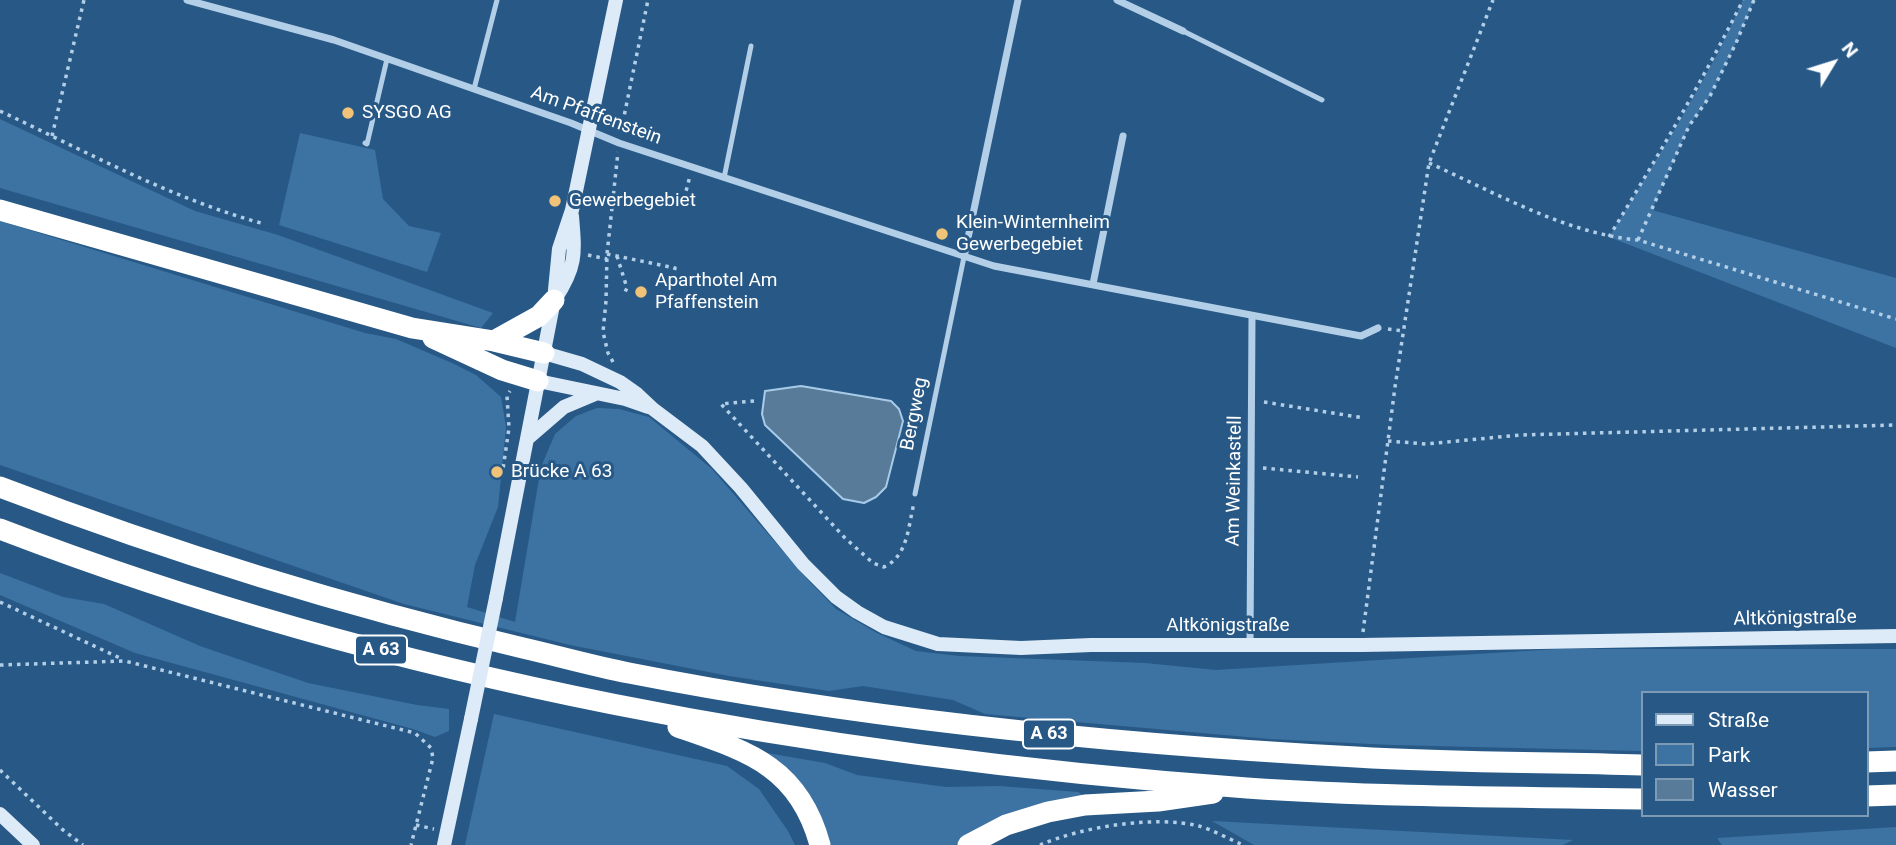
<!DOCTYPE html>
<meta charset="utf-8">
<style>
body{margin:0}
#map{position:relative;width:1896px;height:845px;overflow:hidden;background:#285986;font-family:Roboto,sans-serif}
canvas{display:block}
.legend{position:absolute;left:1641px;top:691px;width:228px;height:126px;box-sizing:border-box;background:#285986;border:2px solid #7e9bb6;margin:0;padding:9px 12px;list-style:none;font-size:21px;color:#fff}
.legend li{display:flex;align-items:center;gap:14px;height:35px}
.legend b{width:35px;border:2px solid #7e9bb6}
.north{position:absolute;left:1798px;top:28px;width:70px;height:70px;-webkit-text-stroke:5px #285986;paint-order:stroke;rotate:52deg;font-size:19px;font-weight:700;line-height:28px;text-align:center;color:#fff}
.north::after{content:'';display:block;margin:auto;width:24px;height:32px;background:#fff;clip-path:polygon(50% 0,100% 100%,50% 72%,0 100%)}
</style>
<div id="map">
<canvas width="1896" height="845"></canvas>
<ul class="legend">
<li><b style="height:9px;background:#ddeaf7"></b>Straße</li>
<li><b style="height:19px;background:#3c73a3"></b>Park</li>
<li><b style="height:19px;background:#597b9a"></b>Wasser</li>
</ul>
<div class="north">N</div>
</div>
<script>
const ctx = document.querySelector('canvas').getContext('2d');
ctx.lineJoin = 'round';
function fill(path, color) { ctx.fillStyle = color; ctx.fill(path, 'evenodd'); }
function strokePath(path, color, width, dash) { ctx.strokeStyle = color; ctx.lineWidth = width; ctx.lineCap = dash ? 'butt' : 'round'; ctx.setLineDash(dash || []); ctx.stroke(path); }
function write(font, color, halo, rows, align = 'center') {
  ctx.font = font + ' Roboto,sans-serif'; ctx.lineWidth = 6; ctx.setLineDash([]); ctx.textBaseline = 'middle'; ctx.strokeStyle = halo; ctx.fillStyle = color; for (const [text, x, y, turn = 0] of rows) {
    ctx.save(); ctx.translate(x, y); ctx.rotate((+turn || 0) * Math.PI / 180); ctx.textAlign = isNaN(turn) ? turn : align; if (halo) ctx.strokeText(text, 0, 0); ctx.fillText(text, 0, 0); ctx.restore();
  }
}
const green = new Path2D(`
 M 1743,0 L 1754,0 L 1736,43 L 1710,96 L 1689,126 L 1652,210 L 1896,278 L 1896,348 L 1609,237 L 1678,124 L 1718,53 Z
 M 0,119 L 195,211 L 278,235 L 493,313 L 481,328 L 0,188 Z
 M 300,133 L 375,150 L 383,199 L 409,226 L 441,233 L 427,272 L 279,225 Z
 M 0,221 L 365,333 L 396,339 L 452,363 L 476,375 L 501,397 L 506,427 L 498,507 L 475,565 L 467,607 L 515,622 L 541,467 L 555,434 L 576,416 L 597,408 L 619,409 L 649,417 L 712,469 L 806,578 L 836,609 L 877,633 L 916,651 L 959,656 L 1145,663 L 1216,670 L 1558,649 L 1896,649 L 1896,747 L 1866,748 L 1866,693 L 1642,693 L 1642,751 L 1392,745 L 1270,739 L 985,714 L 953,700 L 863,686 L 829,691 L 729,676 L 570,645 L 404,604 L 0,465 Z
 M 0,573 L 63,597 L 104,604 L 200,646 L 308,683 L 417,705 L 449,709 L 449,731 L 435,737 L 413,729 L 135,653 L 0,595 Z
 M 494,714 L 727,766 L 759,789 L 788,831 L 795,845 L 465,845 Z
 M 767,753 L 825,763 L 857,775 L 946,787 L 999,786 L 1078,792 L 1084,796 L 976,833 L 956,845 L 829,845 Z
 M 1212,821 L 1573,840 L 1563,845 L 1254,845 Z
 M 1896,827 L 1896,845 L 1722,845 L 1717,838 Z`);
const water = new Path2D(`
 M 801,386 L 891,401 L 899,409 L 903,421 L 886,487 L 876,497 L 864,503 L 843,499 L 765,425 L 762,414 L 765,391 Z`);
const path = new Path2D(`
 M 0,111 C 85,151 170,198 261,223
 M 621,131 L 648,0
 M 52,136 L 84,0
 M 1429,163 C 1494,192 1567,234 1638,240 L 1896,319
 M 684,199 L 690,176
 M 1609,237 C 1656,159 1702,82 1743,0
 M 1638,240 L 1689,126 L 1710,96 L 1736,43 L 1754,0
 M 607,254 L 675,268 L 673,276
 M 588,255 L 607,259
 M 617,256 L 627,288 L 623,296
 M 1388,329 L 1403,331
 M 613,362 L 608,353 L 603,332 L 606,301 L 607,254 L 618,152
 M 754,401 L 721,404 L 845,538 L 873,563 L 884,567 C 908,556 908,527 914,503
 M 1264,402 L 1364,418
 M 1388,441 L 1426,444 L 1520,435 L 1896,425
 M 1263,468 L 1358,477
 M 502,476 L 509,428 L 507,396 L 510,391
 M 0,602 L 122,659
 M 1363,632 L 1395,387 L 1429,163 L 1493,0
 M 0,665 L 125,661 L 415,733 L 431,748 L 433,758 L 411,845
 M 0,770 L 63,830 L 83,845
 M 416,825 L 434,829
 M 1040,845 C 1081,827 1155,815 1199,826 C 1213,830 1229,839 1243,845`);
const lane = new Path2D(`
 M 1183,31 L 1322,100
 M 474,89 L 497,0
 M 365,143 L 367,144 L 387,59
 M 724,178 L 751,46
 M 915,494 L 964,257`);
const street = new Path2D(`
 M 187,0 L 334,40 L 571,123 L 619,143 L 994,266 L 1361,336 L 1378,328
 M 1117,0 L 1183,31
 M 964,257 L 1018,0
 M 1093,284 L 1123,136
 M 1250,645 L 1252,317`);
const secondary = new Path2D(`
 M 555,299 C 577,266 575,253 572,216
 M 544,353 L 582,364 L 620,382 L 637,394 L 653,409 L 702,446 L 741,488 L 803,564 L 836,597 L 857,612 L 884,627 L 938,644 L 1021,648 L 1091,645 L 1362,645 L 1896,636
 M 538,381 L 625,399 L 648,407
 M 527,439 L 564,407 L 595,394
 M 496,598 L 554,300 L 559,249 L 572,210 L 616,0
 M 0,814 L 33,845
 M 444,845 L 471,719`);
const highway = new Path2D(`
 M 0,210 L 412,328 L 494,341 L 544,353
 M 433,338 L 502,370 L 538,381
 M 494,341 L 539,316 L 554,300
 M 0,487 C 170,552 345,606 523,648 C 558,656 593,666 629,673 C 868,720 1113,744 1356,757 C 1451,763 1547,762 1642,765
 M 0,529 C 398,682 823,757 1247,788 C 1378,797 1511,797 1642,799
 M 678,727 C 747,751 799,766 820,845
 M 1866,762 L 1896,761
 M 1866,796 L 1896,795
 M 968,845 L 1006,825 L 1048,812 L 1085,805 L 1158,801 L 1213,793`);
const secondaryBridge = new Path2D(`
 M 471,719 L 496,598`);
const markers = [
 [348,113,7,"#f0c379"],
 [555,201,7,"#f0c379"],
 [942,234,7,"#f0c379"],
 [641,292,7,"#f0c379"],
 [497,472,7,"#f0c379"]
];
const shields = [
 [381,650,52],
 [1049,734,52]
];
const shieldNames = [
 ["A 63",381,650],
 ["A 63",1049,734]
];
const poiNames = [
 ["SYSGO AG",362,113],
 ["Gewerbegebiet",569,201],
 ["Klein-Winternheim",956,223],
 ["Gewerbegebiet",956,245],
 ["Aparthotel Am",655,281],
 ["Pfaffenstein",655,303],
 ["Brücke A 63",511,472]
];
const streetNames = [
 ["Am Pfaffenstein",596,116,20],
 ["Bergweg",915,414,-79],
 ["Am Weinkastell",1235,481,-89],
 ["Altkönigstraße",1795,619,-1],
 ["Altkönigstraße",1228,626]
];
fill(green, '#3c73a3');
fill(water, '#597b9a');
strokePath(water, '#a7cbe8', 2);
strokePath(path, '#b3cfe8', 3.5, [3.5, 5]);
strokePath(lane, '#b3cfe8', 5);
strokePath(street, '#b3cfe8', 7);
strokePath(secondary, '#ddeaf7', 14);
strokePath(highway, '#fff', 21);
strokePath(secondaryBridge, '#ddeaf7', 14);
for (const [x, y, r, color] of markers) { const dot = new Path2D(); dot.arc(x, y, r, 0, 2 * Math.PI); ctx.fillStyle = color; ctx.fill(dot); strokePath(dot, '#285986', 2.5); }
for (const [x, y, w] of shields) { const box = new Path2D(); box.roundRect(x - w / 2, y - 14.5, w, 29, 5); ctx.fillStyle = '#285986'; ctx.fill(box); strokePath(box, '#fff', 2); }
write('bold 18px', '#fff', null, shieldNames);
write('19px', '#fff', '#285986', poiNames, 'left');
write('19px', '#fff', '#285986', streetNames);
</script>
